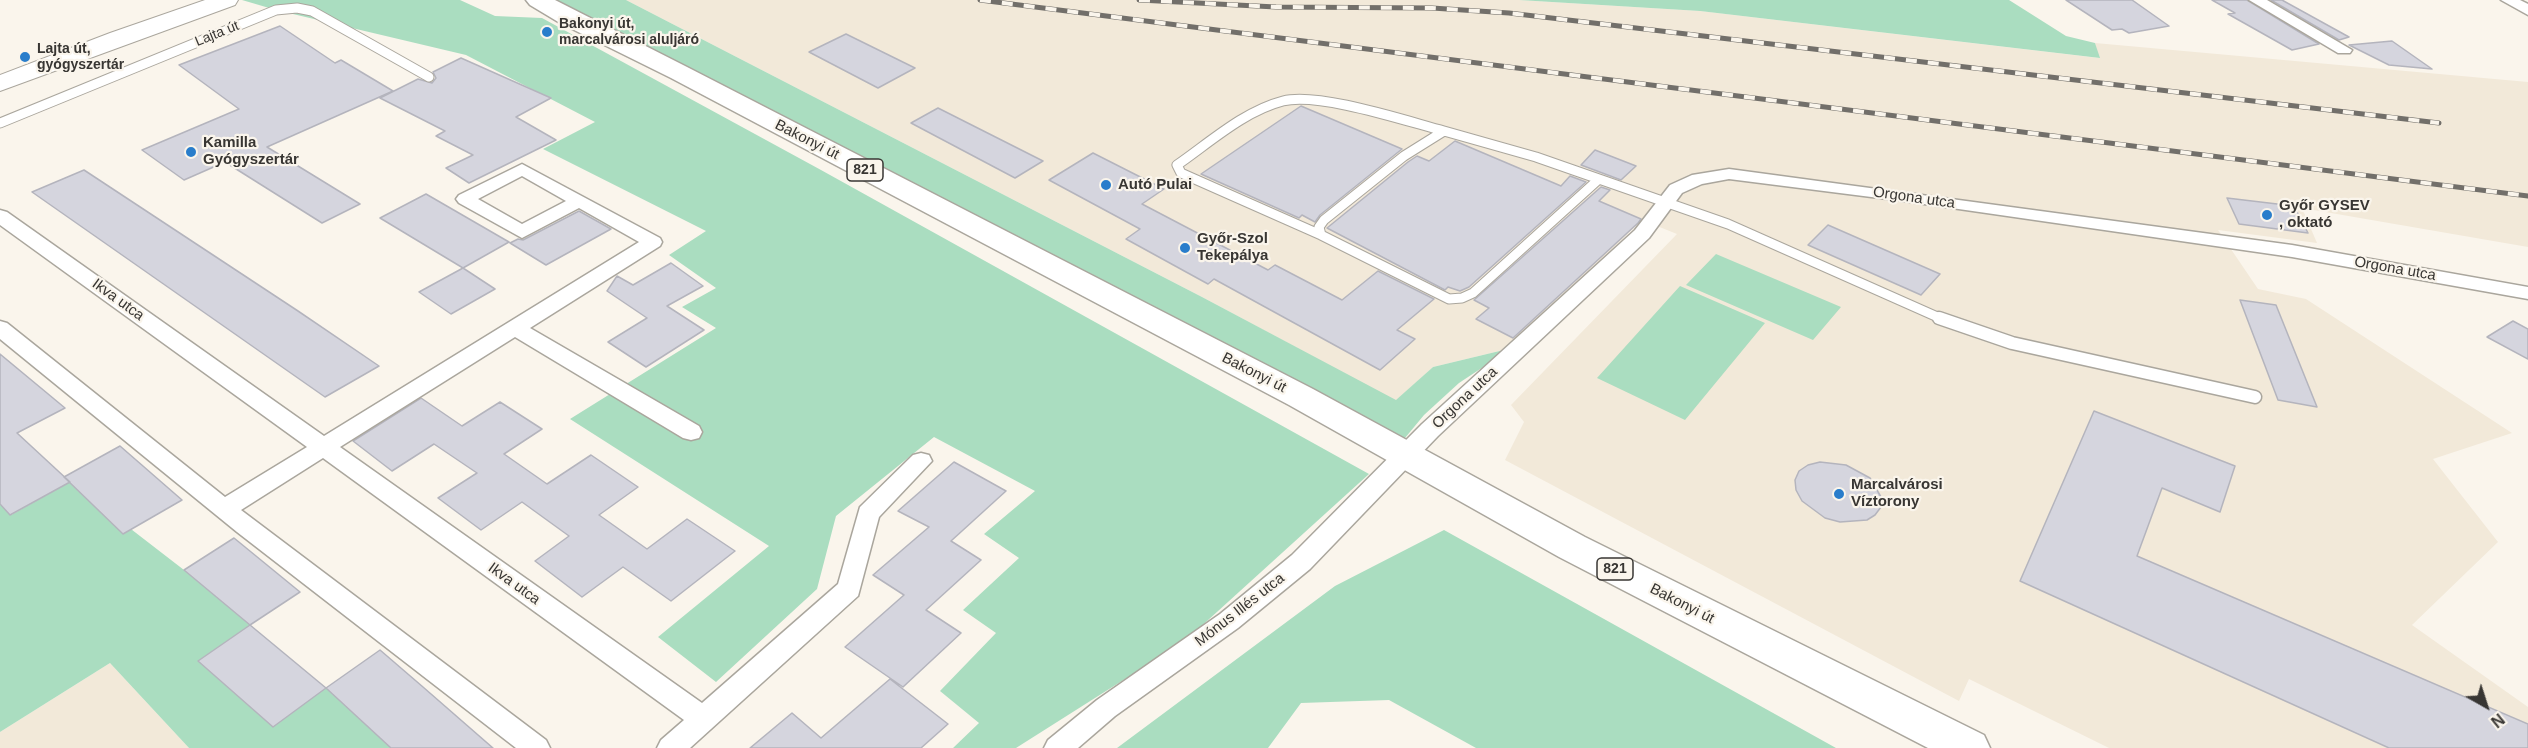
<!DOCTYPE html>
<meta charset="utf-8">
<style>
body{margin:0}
#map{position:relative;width:2528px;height:748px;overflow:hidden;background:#faf5ec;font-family:Helvetica,sans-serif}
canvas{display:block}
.north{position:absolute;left:2456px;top:676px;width:60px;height:60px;-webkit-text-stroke:4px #faf5ec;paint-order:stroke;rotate:141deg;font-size:16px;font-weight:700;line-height:24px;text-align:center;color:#383633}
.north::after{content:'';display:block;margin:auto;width:21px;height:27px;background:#383633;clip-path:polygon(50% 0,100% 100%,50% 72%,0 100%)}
</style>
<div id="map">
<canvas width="2528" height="748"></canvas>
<div class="north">N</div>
</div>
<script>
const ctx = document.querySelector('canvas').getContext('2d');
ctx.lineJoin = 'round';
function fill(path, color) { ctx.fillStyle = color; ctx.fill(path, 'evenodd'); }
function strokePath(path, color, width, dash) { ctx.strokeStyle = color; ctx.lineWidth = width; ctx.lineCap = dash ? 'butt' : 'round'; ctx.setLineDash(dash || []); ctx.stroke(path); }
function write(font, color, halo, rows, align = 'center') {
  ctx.font = font + ' Helvetica,sans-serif'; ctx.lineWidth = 4.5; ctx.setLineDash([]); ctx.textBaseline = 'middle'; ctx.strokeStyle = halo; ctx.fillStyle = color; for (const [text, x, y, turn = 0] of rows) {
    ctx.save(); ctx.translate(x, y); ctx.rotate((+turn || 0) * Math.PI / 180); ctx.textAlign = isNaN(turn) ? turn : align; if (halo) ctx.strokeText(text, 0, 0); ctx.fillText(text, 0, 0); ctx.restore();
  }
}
const built = new Path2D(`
 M 626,0 L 1519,0 L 1700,11 L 2099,58 L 2095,43 L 2528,82 L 2528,247 L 2302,208 L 2317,243 L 2218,230 L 2258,289 L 2306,299 L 2512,433 L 2433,459 L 2498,542 L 2412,625 L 2528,707 L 2528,748 L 2109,748 L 1969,679 L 1959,701 L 1505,460 L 1524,422 L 1511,405 L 1677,234 L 1642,220 L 1512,348 L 1433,367 L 1396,401 L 1202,297 Z
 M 110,663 L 189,748 L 0,748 L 0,732 Z`);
const green = new Path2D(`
 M 242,0 L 460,0 L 495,16 L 542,18 L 821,170 L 1369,474 L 1185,641 L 1016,748 L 953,748 L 979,723 L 940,691 L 996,633 L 963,610 L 1019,558 L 984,534 L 1035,491 L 934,437 L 836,516 L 817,589 L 716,682 L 658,637 L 769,546 L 570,419 L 716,328 L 682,307 L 716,288 L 669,255 L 706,231 L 543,149 L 595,122 L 466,55 L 276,10 Z
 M 549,0 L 626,0 L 1202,297 L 1396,400 L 1433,367 L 1512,348 L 1459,383 L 1424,415 L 1400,444 Z
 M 1519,0 L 2009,0 L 2066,36 L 2095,43 L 2100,58 L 1700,11 Z
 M 1716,254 L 1841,307 L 1813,340 L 1686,285 Z
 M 1680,286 L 1765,323 L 1685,420 L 1597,378 Z
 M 70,482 L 184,570 L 250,625 L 273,726 L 326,688 L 391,748 L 189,748 L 110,663 L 0,732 L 0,504 L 11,515 Z
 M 1444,530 L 1836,748 L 1476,748 L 1389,700 L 1301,703 L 1268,748 L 1117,748 L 1335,586 Z`);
const building = new Path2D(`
 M 2066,0 L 2132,0 L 2169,26 L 2129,33 L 2122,29 L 2112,30 Z
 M 2212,0 L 2247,0 L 2319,44 L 2292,50 L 2228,14 L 2235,13 Z
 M 2271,0 L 2282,0 L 2349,37 L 2339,40 Z
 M 280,26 L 335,63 L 341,60 L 393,91 L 267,147 L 360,204 L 322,223 L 225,162 L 184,180 L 142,150 L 239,109 L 179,65 Z
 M 846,34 L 915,68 L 878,88 L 809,52 Z
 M 2392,41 L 2432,69 L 2389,65 L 2349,45 Z
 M 461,58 L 551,98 L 516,117 L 556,140 L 469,183 L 446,168 L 473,155 L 436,136 L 445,131 L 380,98 L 418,79 L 432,83 L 436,78 L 433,72 Z
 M 1301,106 L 1402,149 L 1320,215 L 1315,222 L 1302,215 L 1299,218 L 1201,174 Z
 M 938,108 L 1043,161 L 1015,178 L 911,123 Z
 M 1455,141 L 1561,186 L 1570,176 L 1586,182 L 1469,287 L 1460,291 L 1448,287 L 1445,290 L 1327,228 L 1408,162 L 1417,156 L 1429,161 Z
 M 1595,150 L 1636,166 L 1621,180 L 1581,165 Z
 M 1093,153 L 1164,189 L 1142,204 L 1268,270 L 1275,265 L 1342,300 L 1378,271 L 1434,299 L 1397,330 L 1415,339 L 1380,370 L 1214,279 L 1208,284 L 1126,239 L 1140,229 L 1049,180 Z
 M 84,170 L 298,311 L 379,366 L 325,397 L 32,192 Z
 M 1601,187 L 1610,190 L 1599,201 L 1641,219 L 1638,223 L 1513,338 L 1476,319 L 1489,308 L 1474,300 Z
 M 426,194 L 509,242 L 463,268 L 380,218 Z
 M 2227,198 L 2294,206 L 2308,233 L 2239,224 Z
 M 579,211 L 611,229 L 546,265 L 510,243 L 518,239 L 523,240 Z
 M 1828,225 L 1940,274 L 1921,295 L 1808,245 Z
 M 671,263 L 703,286 L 667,306 L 704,330 L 646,367 L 608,342 L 647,318 L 607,291 L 617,276 L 633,285 Z
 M 463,268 L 495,289 L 451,314 L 419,292 Z
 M 2240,300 L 2276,305 L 2317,407 L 2278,400 Z
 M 2513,321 L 2528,329 L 2528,359 L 2487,337 Z
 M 0,354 L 65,408 L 17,433 L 70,482 L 10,515 L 0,504 Z
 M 421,398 L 462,426 L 500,402 L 542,429 L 504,454 L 547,484 L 591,455 L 638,487 L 599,515 L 647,549 L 687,519 L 735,551 L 671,601 L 623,567 L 582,597 L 535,561 L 569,536 L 522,502 L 481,530 L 438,498 L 477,473 L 434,444 L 392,471 L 353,441 Z
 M 2094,411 L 2235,466 L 2220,512 L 2162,488 L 2137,556 L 2528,724 L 2528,748 L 2389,748 L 2020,581 Z
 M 120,446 L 182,500 L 123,534 L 64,477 Z
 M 954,462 L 1006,491 L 951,541 L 981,560 L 926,610 L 961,633 L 903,687 L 845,647 L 904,595 L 873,575 L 929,527 L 898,511 Z
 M 1820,462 L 1846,465 L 1870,478 L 1881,497 L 1881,507 L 1875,515 L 1867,520 L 1840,522 L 1825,518 L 1802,501 L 1796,490 L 1795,480 L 1799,471 L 1808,465 Z
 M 234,538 L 300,592 L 250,625 L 184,570 Z
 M 250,625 L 326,688 L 273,727 L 198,661 Z
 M 380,650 L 423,687 L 493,748 L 391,748 L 326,688 Z
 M 890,679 L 948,724 L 921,748 L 750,748 L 792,713 L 821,738 Z`);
const laneFar1 = new Path2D(`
 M 0,123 L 276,10 L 297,8 L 312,11 L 429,77
 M 1444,131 L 1536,157 L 1599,179 L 1473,293 L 1462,298 L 1449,299 L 1321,235 L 1319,227 L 1324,220 L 1404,156 Z
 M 1599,179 L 1728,224 L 1942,319
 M 1321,235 L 1181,173 L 1177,165 C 1209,143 1244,111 1283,101 C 1319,92 1406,121 1444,131`);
const lane = new Path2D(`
 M 1939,318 L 2012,343 L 2255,397`);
const street = new Path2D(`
 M 2249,0 L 2267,0 L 2352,50 L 2350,53 L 2338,53 Z
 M 2501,0 L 2520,0 L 2528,4 L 2528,15 Z
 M 522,164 L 660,238 L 662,242 L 660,246 L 530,328 L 699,426 L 702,432 L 699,438 L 691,440 L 683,438 L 515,337 L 340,447 L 702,703 L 838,584 L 860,507 L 913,455 L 921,453 L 929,455 L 932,461 L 879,517 L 858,596 L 690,748 L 657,748 L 661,740 L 684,720 L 323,458 L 241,510 L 546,740 L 550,748 L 516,748 L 237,532 L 0,339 L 0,321 L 7,323 L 225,497 L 307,447 L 0,225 L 0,210 L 7,212 L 324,436 L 639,242 L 579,208 L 522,238 L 459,203 L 456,199 L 459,195 ZM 522,176 L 566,201 L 522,224 L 478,199 Z
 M 1729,169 L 2292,245 L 2528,287 L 2528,299 L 2292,257 L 1903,201 L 1729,179 L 1702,184 L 1682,193 L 1649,238 L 1438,436 L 1310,569 L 1238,628 L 1115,716 L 1078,748 L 1044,748 L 1048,740 L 1097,700 L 1220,614 L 1292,555 L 1422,424 L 1635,230 L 1670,185 L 1692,175 Z`);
const secondary = new Path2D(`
 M 205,0 L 238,0 L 235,5 L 0,91 L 0,75 L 110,33 Z`);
const primary = new Path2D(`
 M 526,0 L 555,0 L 689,68 L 1313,389 L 1585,537 L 1984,735 L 1990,748 L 1928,748 L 1559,557 L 1289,405 L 671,78 L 560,23 L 530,5 Z`);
const rail = new Path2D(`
 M 980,0 L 2528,196
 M 1139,0 L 1276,7 L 1432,8 L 1509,13 L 2439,123`);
const markers = [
 [547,32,6,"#297dcb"],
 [25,57,6,"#297dcb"],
 [191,152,6,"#297dcb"],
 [1106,185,6,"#297dcb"],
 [2267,215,6,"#297dcb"],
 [1185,248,6,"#297dcb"],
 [1839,494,6,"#297dcb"]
];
const farPoinames = [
 ["Bakonyi út,",559,24],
 ["marcalvárosi aluljáró",559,40],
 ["Lajta út,",37,49],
 ["gyógyszertár",37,65]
];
const farStreetnames = [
 ["Lajta út",217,34,-22]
];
const shields = [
 [865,170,36],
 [1615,569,36]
];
const shieldNames = [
 ["821",865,170],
 ["821",1615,569]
];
const streetNames = [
 ["Bakonyi út",807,140,27],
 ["Orgona utca",1914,198,8],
 ["Orgona utca",2395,269,10],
 ["Ikva utca",118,300,36],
 ["Bakonyi út",1254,373,27],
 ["Orgona utca",1465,398,-43],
 ["Ikva utca",514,584,36],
 ["Bakonyi út",1682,604,27],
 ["Mónus Illés utca",1240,610,-38]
];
const poiNames = [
 ["Kamilla",203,143],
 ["Gyógyszertár",203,160],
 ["Autó Pulai",1118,185],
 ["Győr GYSEV",2279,206],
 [", oktató",2279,223],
 ["Győr-Szol",1197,239],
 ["Tekepálya",1197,256],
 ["Marcalvárosi",1851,485],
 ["Víztorony",1851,502]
];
fill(built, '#f2e9d9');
fill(green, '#aaddc0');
fill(building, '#d5d5de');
strokePath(building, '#b4b4bd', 1.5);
strokePath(laneFar1, '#aaa69d', 11);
strokePath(lane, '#aaa69d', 15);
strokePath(street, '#aaa69d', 3);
strokePath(secondary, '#aaa69d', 2);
strokePath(primary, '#aaa69d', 3);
strokePath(laneFar1, '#fff', 9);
strokePath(lane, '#fff', 12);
fill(street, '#fff');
fill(secondary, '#fff');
fill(primary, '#fff');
strokePath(rail, '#726f6a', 5);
strokePath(rail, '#faf5ec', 4, [11]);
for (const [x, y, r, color] of markers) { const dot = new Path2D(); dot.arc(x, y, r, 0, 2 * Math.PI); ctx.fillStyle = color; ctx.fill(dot); strokePath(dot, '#faf5ec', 2); }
write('bold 14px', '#383633', '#faf5ec', farPoinames, 'left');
write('14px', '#383633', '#faf5ec', farStreetnames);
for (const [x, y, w] of shields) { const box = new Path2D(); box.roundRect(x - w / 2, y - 11, w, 22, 4.5); ctx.fillStyle = '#faf5ec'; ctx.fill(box); strokePath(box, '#383633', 1.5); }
write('bold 14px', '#383633', null, shieldNames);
write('15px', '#383633', '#faf5ec', streetNames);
write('bold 15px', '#383633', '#faf5ec', poiNames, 'left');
</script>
